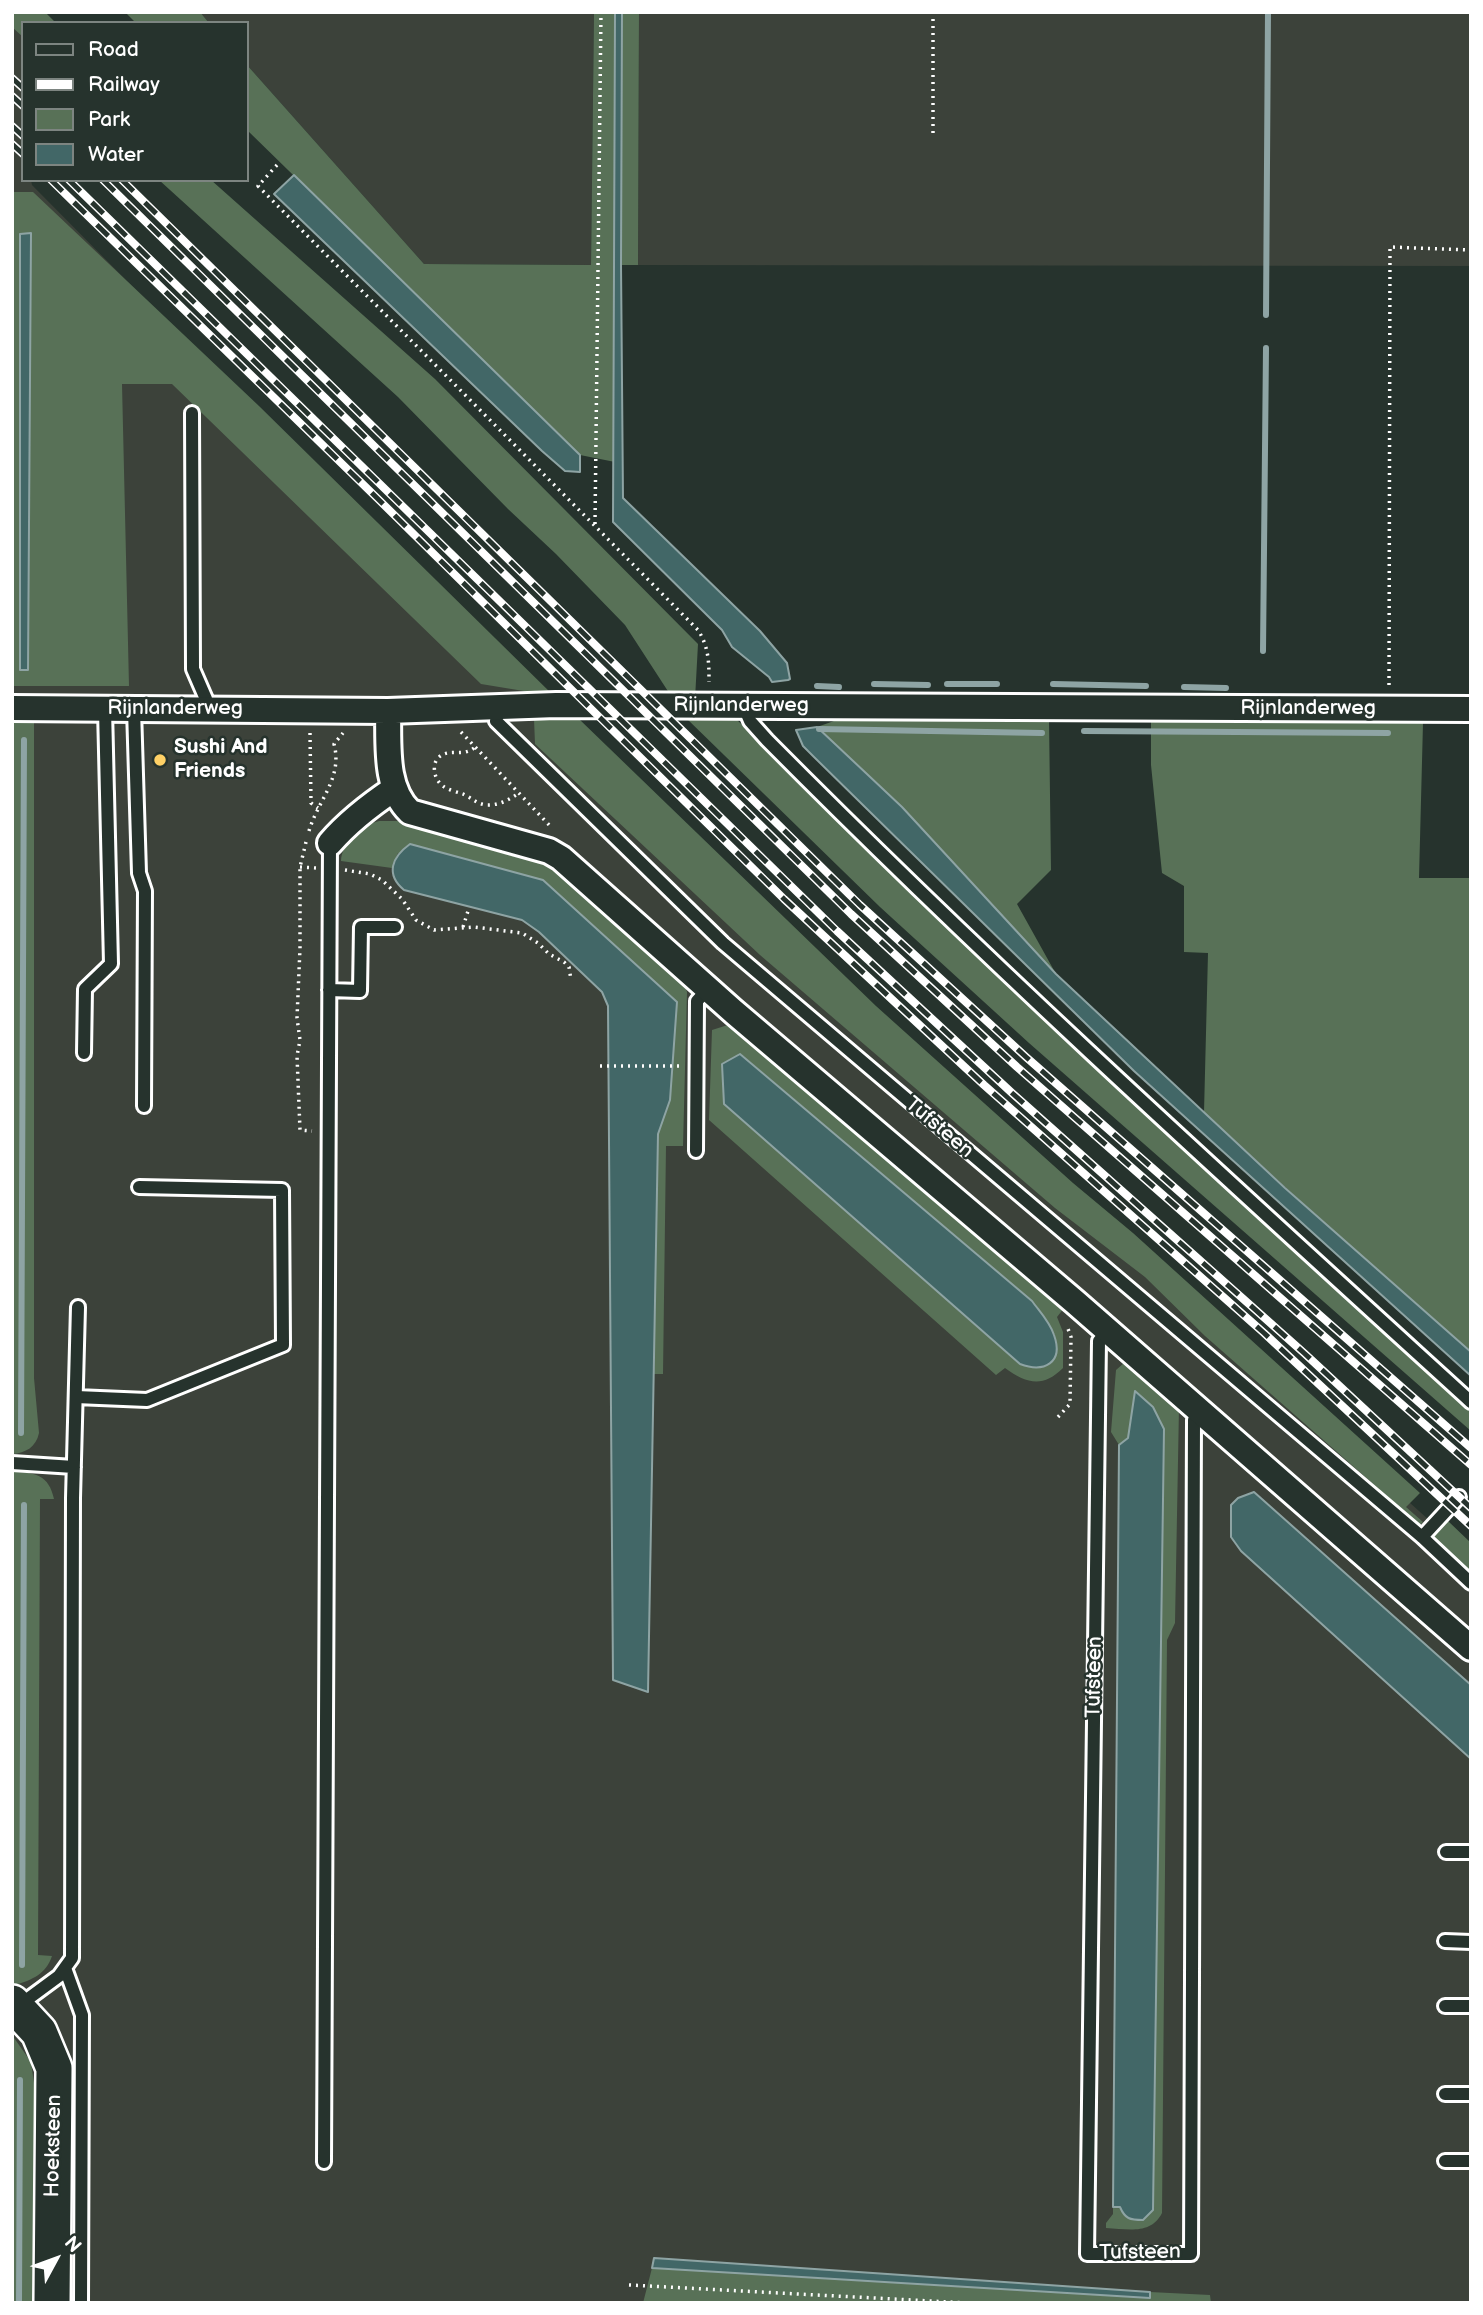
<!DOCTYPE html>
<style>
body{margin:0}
#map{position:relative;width:1483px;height:2315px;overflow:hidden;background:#26332d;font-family:"Balsamiq Sans",sans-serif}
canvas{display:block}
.frame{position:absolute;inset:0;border:14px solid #fff;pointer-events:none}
.legend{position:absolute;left:21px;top:21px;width:228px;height:161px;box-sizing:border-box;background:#26332d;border:2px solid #7d8581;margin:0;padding:9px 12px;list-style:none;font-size:21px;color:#fff}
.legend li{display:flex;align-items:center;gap:14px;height:35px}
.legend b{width:35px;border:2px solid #7d8581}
.north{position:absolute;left:21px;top:2224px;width:70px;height:70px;-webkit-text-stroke:5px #26332d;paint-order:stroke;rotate:49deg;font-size:19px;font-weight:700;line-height:28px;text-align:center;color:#fff}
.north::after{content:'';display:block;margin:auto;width:24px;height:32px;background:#fff;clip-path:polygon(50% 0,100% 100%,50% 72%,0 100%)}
</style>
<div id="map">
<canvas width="1483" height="2315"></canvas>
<div class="frame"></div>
<ul class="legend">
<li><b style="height:9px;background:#26332d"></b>Road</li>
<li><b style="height:9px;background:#fff"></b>Railway</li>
<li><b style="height:19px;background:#587157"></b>Park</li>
<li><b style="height:19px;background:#426767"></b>Water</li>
</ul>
<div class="north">N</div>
</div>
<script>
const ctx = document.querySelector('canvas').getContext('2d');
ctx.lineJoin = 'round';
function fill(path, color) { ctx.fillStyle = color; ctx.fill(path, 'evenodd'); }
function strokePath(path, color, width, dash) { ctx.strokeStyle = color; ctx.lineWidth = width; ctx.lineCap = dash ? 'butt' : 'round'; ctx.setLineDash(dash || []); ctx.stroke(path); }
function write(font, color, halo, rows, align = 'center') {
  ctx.font = font + ' "Balsamiq Sans",sans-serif'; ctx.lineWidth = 5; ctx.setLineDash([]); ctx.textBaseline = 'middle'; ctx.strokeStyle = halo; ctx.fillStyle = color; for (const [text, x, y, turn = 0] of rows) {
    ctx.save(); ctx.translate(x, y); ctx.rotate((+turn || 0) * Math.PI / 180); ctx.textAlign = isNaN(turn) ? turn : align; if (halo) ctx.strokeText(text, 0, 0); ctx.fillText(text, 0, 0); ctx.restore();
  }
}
const built = new Path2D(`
 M 12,12 L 32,12 L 23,23 L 23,180 L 31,180 L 32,185 L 548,707 L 1160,1277 L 1471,1558 L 1471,2303 L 12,2303 Z
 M 200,12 L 594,12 L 591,265 L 424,264 L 247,65 L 247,23 L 209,23 Z
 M 639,12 L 1471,12 L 1471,266 L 638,265 Z`);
const green = new Path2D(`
 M 12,12 L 45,12 L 56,23 L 23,23 L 23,37 L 12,27 Z
 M 125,12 L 200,12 L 209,23 L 136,23 Z
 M 594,12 L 615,12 L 615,462 L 580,455 L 247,130 L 247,65 L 424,264 L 591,265 Z
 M 622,12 L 639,12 L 638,265 L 621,265 Z
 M 159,180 L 211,180 L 435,379 L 698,644 L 695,699 L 673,699 L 625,625 L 556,554 L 508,509 L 398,397 Z
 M 12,192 L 33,192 L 259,406 L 554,696 L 481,684 L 172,384 L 122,384 L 129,686 L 12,686 Z
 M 12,716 L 34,718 L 34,1378 L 39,1433 C 36,1447 26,1453 12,1454 Z
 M 733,716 L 1051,1024 L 1300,1256 L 1471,1411 L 1471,1431 L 1029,1043 L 880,907 L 685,717 Z
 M 848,716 L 1049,719 L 1051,870 L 1017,904 L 1056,974 L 902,807 L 817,727 Z
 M 534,719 L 579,719 L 876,1006 L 1073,1183 L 1133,1233 L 1420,1493 L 1406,1507 L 1423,1522 L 1420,1525 L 1205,1336 L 1145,1277 L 1055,1208 L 760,955 L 535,744 Z
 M 1151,720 L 1423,723 L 1419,878 L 1471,878 L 1471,1352 L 1349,1246 L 1204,1112 L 1208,953 L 1184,952 L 1184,886 L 1162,873 L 1151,765 Z
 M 379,821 L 401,821 L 540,860 L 552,867 L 684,983 L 687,992 L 683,1146 L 666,1146 L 663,1374 L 654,1374 L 658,1134 L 670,1100 L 676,1002 L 398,853 L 392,868 L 341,861 C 342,842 361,825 379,821 Z
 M 731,1024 L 1064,1308 L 1057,1317 L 1063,1332 L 1063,1368 C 1043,1388 1027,1384 1005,1368 L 996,1375 L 709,1120 L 712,1030 ZM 741,1054 L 1032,1301 L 722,1064 Z
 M 1124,1363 L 1130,1363 L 1179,1407 L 1175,1623 L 1167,1640 L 1162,2213 C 1151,2235 1128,2229 1106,2228 L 1106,2223 L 1113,2214 L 1113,2208 L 1153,2209 L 1164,1429 L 1160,1419 L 1136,1391 L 1128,1438 L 1119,1445 L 1111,1432 L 1116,1370 Z
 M 12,1472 C 35,1472 49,1475 54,1499 L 40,1499 L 38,1955 L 52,1956 C 46,1974 32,1980 15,1985 L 12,1983 Z
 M 1448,1521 L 1471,1543 L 1471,1572 L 1433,1537 Z
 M 12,2035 L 31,2062 L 34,2083 L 35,2303 L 12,2303 Z
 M 652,2268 L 1150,2298 L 1150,2292 L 1210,2295 L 1211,2303 L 643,2303 Z`);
const water = new Path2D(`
 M 615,12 L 622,12 L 621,265 L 623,498 L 760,631 L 787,663 L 790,679 L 788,680 L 772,682 L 769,677 L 732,647 L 722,630 L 613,522 Z
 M 294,175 L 580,455 L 580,472 L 565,471 L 542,451 L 274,194 Z
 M 31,233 L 28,670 L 20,670 L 20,234 Z
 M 817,727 L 902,807 L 1056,974 L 1285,1188 L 1471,1352 L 1471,1376 L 1134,1071 L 814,757 L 803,746 L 796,730 Z
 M 410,844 L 543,880 L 677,1002 L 670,1100 L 658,1134 L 648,1692 L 613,1680 L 608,1006 L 602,992 L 539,932 L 522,920 L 404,890 C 385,874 392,857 410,844 Z
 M 740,1054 L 1032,1301 C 1040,1312 1050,1322 1054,1335 C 1064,1363 1044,1373 1020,1364 L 724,1104 L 722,1064 Z
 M 1135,1391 L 1153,1407 L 1164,1429 L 1153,2210 L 1143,2220 C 1130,2220 1125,2219 1120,2207 L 1113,2207 L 1119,1445 L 1128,1438 Z
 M 1254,1492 L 1471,1685 L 1471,1759 L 1241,1551 L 1231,1537 L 1231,1505 L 1238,1498 Z
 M 654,2258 L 1150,2292 L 1150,2298 L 652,2268 Z`);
const stream = new Path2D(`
 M 1266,315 L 1268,12
 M 1263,651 L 1266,348
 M 874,684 L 928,685
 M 947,684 L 997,684
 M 1053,684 L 1146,686
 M 817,686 L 839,687
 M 1184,687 L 1226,688
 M 819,729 L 1042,733
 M 1084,731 L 1388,733
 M 21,1433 L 24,740
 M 22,1965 L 24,1505
 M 19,2303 L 20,2080`);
const path = new Path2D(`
 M 933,12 L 933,137
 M 277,165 L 258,186 L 698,630 C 709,647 709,663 709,682
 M 595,524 L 601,12
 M 1389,685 L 1390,247 L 1471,250
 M 461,732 L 552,828
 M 310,733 L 311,803 L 318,808
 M 474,748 C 463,757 449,748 439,757 C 431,764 434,780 443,786 C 448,790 457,792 463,794 C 472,798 478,805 488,805 C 500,805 510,799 519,793
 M 309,831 C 318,800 343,778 334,744 L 343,733
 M 306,842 L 300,867 L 300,948 L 297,1018 L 300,1040 L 297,1056 L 300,1130 L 312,1131
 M 300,867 L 316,868
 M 345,870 L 370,874 L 382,880 L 402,899 L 416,920 L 434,930 L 474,927 L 522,933 L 538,943 L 549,954 L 564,962 L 569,967 L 571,980
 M 463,927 L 468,911
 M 600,1066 L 681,1066
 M 1058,1417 L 1070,1404 L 1071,1337 L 1067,1326
 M 629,2285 L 968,2303`);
const lane = new Path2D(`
 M 192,413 L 193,669 L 206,699 L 207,709
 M 744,707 L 750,721 L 767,740 C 994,969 1233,1185 1471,1402
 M 500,708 L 496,721 L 723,943 L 1422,1537 L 1471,1583
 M 134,709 L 139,873 L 145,891 L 144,1106
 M 329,990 L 360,991 L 361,927 L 395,927
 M 84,1053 L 85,989 L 111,964 L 105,709
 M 696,1151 L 697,1001 L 708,989
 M 1108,1331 L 1099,1341 L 1087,2254 L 1191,2254 L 1194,1420 L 1201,1411
 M 76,1397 L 147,1400 L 283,1345 L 282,1190 L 139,1187
 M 12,1463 L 74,1467
 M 1422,1537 L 1459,1497
 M 1446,1852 L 1471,1852
 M 1445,1941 L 1471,1942
 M 65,1968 L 82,2015 L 81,2303
 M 1445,2006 L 1471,2006
 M 17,2007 L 59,1976 L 72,1958 L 73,1498 L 78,1307
 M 1445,2094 L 1471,2094
 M 1445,2161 L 1471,2161
 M 324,2162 L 330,843`);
const street = new Path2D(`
 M 12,708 L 388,711 L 556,705 L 1471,709
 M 388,711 C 389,745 384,787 410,812 L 549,851 L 561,858 L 734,1012 L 1075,1302 L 1471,1648
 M 330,843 C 349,821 370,805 394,789`);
const secondary = new Path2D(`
 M 12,2003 L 39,2032 L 54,2068 L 52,2303`);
const rail = new Path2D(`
 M 12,78 L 23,88
 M 12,96 L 23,106
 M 12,126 L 23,136
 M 12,144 L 23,154
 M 51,180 L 377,498 L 784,899 L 984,1085 L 1264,1333 L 1471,1526
 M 69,180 L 837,931 L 1012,1093 L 1304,1353 L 1471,1508
 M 103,180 L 851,914 L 1017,1067 L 1471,1465
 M 122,180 L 860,905 L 1026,1057 L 1471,1448`);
const markers = [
 [160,760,7,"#ffd166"]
];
const streetNames = [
 ["Rijnlanderweg",741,706],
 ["Rijnlanderweg",175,709],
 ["Rijnlanderweg",1308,709],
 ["Tufsteen",939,1128,40],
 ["Tufsteen",1095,1677,-89],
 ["Hoeksteen",54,2146,-89],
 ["Tufsteen",1140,2253,-1]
];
const poiNames = [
 ["Sushi And",174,748],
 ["Friends",174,772]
];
fill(built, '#3c423a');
fill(green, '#587157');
fill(water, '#426767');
strokePath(water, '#8ea4a4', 2);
strokePath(stream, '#8ea4a4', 6);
strokePath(lane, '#fff', 18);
strokePath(street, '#fff', 30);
strokePath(secondary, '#fff', 40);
strokePath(path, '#fff', 3.5, [2, 5]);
strokePath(lane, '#26332d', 12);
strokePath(street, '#26332d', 24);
strokePath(secondary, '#26332d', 35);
strokePath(rail, '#fff', 8);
strokePath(rail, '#26332d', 5, [16]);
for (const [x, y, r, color] of markers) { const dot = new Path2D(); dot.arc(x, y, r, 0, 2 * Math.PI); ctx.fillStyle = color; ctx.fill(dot); strokePath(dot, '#26332d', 2.5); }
write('21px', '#fff', '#26332d', streetNames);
write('bold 21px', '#fff', '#26332d', poiNames, 'left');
</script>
